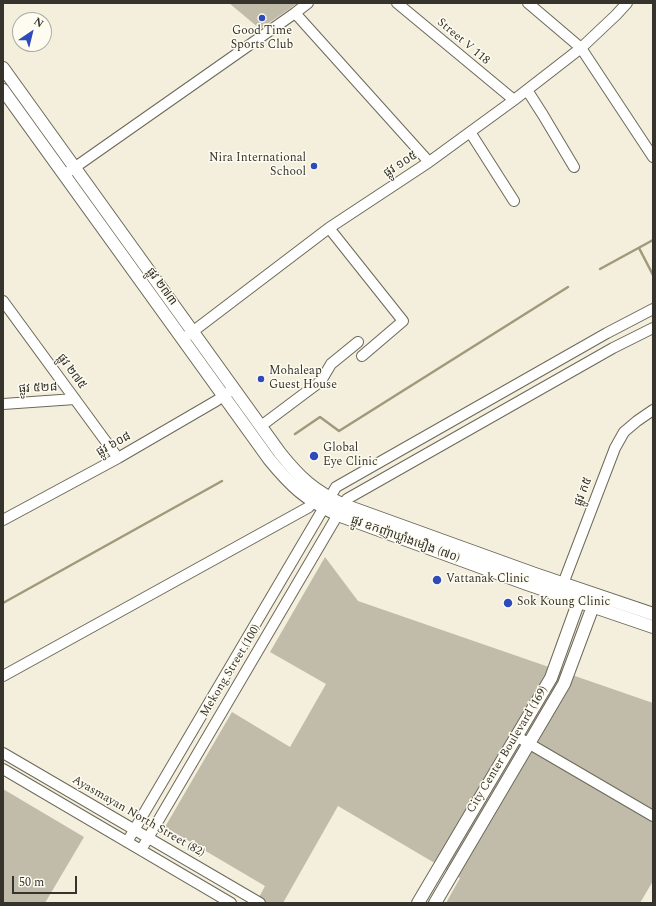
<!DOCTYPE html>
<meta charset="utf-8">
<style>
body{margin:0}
#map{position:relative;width:656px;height:906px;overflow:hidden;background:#f3efdc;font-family:Spectral,serif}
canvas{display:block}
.frame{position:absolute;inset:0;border:4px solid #35332c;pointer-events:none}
.north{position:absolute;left:12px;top:12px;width:40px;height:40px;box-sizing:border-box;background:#fefcf1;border:1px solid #aeaca2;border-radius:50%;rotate:35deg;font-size:11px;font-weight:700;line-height:16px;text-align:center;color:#35332c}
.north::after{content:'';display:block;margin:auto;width:14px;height:18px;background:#2f4abb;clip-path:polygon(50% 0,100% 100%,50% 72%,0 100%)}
.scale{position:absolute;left:12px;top:876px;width:65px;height:18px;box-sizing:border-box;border:2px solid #35332c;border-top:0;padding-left:5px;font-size:12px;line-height:14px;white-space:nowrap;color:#35332c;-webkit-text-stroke:3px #fefcf1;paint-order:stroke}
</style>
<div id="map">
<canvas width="656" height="906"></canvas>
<div class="frame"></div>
<div class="north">N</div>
<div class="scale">50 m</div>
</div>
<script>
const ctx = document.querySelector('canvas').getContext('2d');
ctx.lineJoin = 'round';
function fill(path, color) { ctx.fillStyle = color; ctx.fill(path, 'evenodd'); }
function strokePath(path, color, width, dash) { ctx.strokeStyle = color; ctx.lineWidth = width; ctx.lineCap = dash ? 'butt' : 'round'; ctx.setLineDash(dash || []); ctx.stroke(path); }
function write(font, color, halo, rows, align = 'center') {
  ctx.font = font + ' Spectral,"Noto Sans Khmer",serif'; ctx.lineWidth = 3; ctx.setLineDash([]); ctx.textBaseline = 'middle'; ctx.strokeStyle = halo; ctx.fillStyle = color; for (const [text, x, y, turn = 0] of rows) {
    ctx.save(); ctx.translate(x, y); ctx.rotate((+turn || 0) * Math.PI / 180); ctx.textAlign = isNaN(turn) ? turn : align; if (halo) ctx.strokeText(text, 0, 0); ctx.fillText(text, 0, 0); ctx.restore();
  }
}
const green = new Path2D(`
 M 229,3 L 298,3 L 260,29 Z
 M 325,557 L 358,601 L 653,703 L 653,881 L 640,903 L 542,902 L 446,903 L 460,878 L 338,806 L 283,903 L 256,903 L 265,886 L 165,827 L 232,712 L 290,747 L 326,684 L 270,652 Z
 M 3,789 L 84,837 L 45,903 L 3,903 Z`);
const stream = new Path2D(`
 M 639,248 L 653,275
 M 600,269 L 653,240
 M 295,434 L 320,417 L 339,431 L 568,287
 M 3,603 L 222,481`);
const minor = new Path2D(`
 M 397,3 L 514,100
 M 528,3 L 581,48 L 653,157
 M 295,13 L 429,162
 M 527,90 L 543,115 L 574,167
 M 470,132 L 514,201
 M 64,175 L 295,13 L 308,3
 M 329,228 L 403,321 L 362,356
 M 3,301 L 118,458
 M 183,339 L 329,228 L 429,162 L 514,100 L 581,48 L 616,15 L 627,3
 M 3,404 L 75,399
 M 261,426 L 321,381 L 331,364 L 358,342
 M 3,520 L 118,458 L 216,401 L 229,392
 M 561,589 L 615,448 L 624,432 L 637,421 L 653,410
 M 3,676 L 309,507 L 313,502
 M 516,736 L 653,816
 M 3,753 L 260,903
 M 3,769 L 231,903
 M 127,842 L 336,487 L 607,333 L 653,309
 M 141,850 L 347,499 L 613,348 L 653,328`);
const major = new Path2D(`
 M 3,68 L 280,453 C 300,478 314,491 344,505 L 535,574 L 653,614
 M 3,90 L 269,459 C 291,486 306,500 338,515 L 527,584 L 653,627
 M 418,903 L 551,678 L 581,595
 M 435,903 L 564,684 L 595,601`);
const markers = [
 [262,18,4,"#2f4abb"],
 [314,166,4,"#2f4abb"],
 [261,379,4,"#2f4abb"],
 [314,456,5,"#2f4abb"],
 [437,580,5,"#2f4abb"],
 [508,603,5,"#2f4abb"]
];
const poiNames = [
 ["Good Time",262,32,"center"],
 ["Sports Club",262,46,"center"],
 ["Nira International",306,159,"right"],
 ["School",306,173,"right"],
 ["Mohaleap",269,372],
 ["Guest House",269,386],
 ["Global",323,449],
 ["Eye Clinic",323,463],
 ["Vattanak Clinic",446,580],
 ["Sok Koung Clinic",517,603]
];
const streetNames = [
 ["Street V 118",463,42,40],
 ["ផ្លូវ ១០៥",401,165,-33],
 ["ផ្លូវ ២៧៣",161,287,54],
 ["ផ្លូវ ២៧៥",71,372,54],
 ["ផ្លូវ ៥២៨",38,389,-3],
 ["ផ្លូវ ៦០៨",114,445,-29],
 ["ផ្លូវ ក៥",584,492,-69],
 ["ផ្លូវ ឧកញ៉ាឃ្លាំងមឿង (៧០)",405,540,20],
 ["Mekong Street (100)",231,671,-59],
 ["City Center Boulevard (169)",508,750,-59],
 ["Ayasmayan North Street (82)",138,817,30]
];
fill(green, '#c0bca9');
strokePath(stream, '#9f9a7b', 2.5);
strokePath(minor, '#6c6959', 12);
strokePath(major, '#6c6959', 14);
strokePath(minor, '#fff', 10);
strokePath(major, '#fff', 12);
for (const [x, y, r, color] of markers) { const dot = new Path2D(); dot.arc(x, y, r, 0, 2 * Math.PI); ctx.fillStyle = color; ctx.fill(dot); strokePath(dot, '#fefcf1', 1.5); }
write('12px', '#35332c', '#fefcf1', poiNames, 'left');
write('12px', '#35332c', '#fefcf1', streetNames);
</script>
